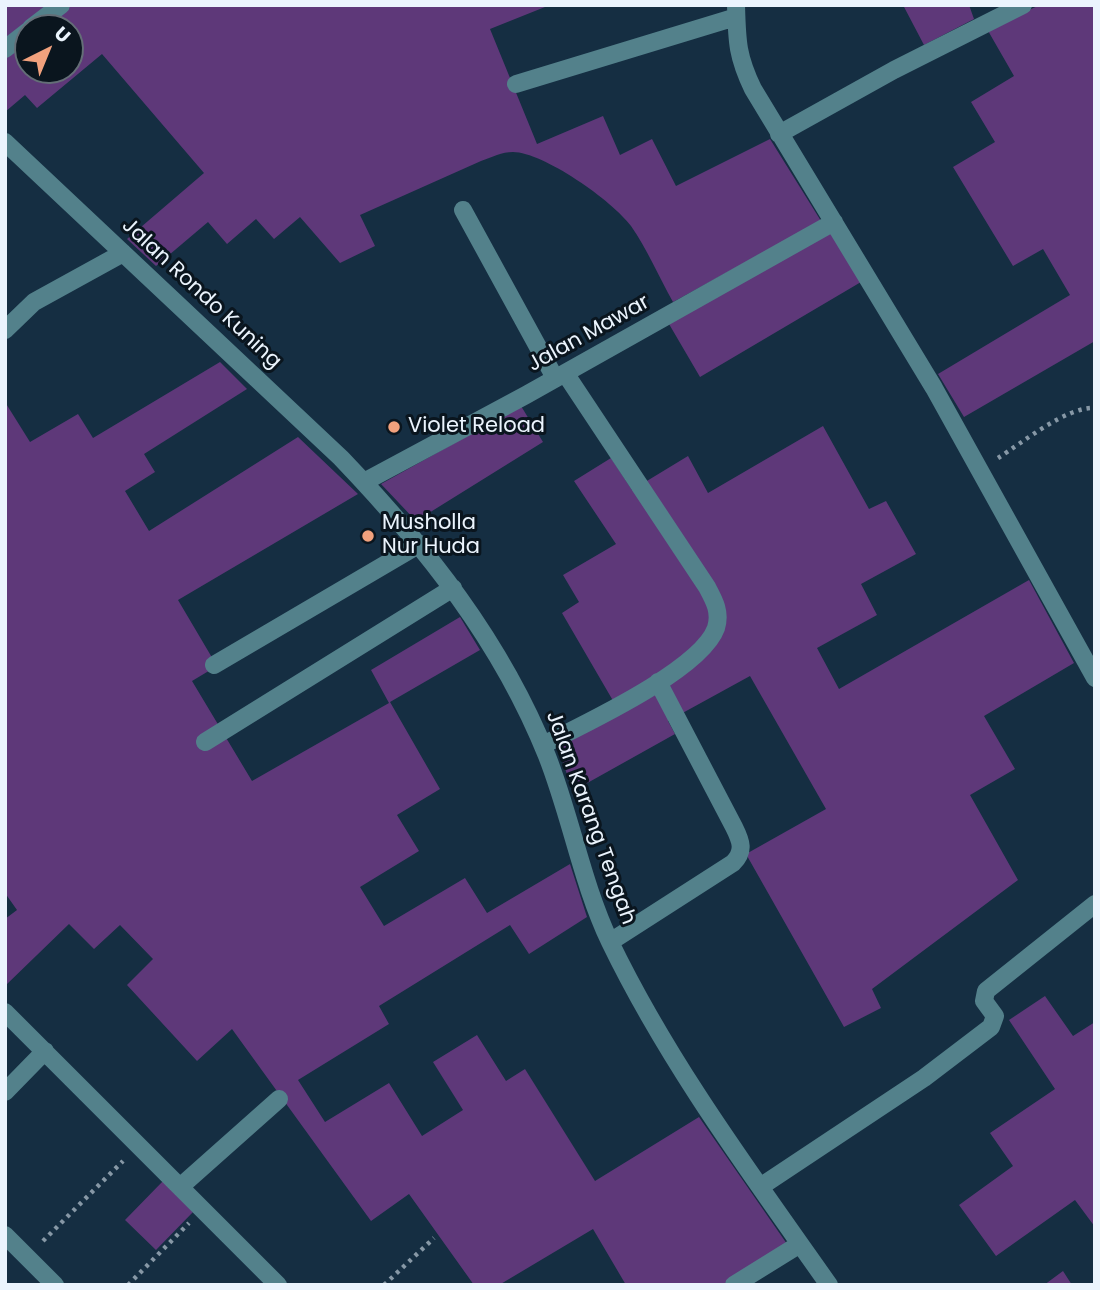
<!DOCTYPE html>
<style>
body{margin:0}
#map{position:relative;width:1100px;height:1290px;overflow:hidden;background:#152e42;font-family:Poppins,sans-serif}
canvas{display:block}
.frame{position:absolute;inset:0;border:7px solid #ebf4fd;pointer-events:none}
.north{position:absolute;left:14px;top:14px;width:70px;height:70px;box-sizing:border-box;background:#0a151e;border:2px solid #646e77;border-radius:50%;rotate:43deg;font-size:19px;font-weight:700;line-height:28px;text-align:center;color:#ebf4fd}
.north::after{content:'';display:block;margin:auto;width:24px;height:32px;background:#f1a17d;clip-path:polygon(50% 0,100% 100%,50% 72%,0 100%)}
</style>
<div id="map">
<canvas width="1100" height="1290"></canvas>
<div class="frame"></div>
<div class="north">U</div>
</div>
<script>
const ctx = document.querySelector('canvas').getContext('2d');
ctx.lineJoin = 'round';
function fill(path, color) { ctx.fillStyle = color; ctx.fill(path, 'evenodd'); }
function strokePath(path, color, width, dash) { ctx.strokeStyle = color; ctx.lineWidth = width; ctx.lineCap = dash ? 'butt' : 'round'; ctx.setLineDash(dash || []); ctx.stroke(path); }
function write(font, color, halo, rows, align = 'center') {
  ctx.font = font + ' Poppins,sans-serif'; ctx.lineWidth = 6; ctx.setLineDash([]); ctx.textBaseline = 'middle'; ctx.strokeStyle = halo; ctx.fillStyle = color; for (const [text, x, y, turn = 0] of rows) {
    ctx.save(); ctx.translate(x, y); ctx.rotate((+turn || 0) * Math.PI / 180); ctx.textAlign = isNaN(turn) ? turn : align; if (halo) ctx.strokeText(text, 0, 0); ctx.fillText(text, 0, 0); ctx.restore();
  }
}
const green = new Path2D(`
 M 5,5 L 550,5 L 490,29 L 537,144 L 603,116 L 620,155 L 652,139 L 676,186 L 770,139 L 821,221 L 673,302 C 659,277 647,249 631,226 C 613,201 543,152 513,152 C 502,152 492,157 481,161 L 360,215 L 375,246 L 340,263 L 300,217 L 274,239 L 256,219 L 227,244 L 208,222 L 156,266 L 127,239 L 204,173 L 102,54 L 37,108 L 25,95 L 5,112 ZM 28,28 L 70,28 L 70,70 L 28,70 Z
 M 903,5 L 969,5 L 974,19 L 924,45 Z
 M 1040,5 L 1095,5 L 1095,341 L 964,417 L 938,374 L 1070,295 L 1043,249 L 1013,266 L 953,167 L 995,142 L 971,102 L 1014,76 L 987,29 Z
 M 832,232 L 861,282 L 700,377 L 669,324 Z
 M 220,362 L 247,389 L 144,454 L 155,472 L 125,491 L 149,531 L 298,437 L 358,494 L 178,600 L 217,666 L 192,681 L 252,781 L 389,703 L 371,670 L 460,617 L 480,650 L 390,702 L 440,789 L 397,815 L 419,851 L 360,887 L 384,926 L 465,878 L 487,913 L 570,864 L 587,917 L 529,954 L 510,925 L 379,1006 L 389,1024 L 298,1080 L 325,1122 L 389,1083 L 422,1136 L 463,1110 L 433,1062 L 477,1035 L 506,1081 L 525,1069 L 595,1181 L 699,1117 L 787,1244 L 722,1285 L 626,1285 L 593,1229 L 499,1285 L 474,1285 L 409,1194 L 371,1221 L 232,1029 L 197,1061 L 127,985 L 153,959 L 120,925 L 94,949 L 69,924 L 5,986 L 5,919 L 17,910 L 5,893 L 5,402 L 30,442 L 78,414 L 93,438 Z
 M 521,406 L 543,442 L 416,521 L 381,484 Z
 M 823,426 L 869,509 L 886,501 L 916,554 L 861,584 L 877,615 L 817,648 L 839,689 L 1029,580 L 1074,663 L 984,716 L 1015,769 L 970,795 L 1018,880 L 872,989 L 881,1008 L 844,1027 L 746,854 L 826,809 L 750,676 L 668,721 L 675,734 L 573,791 L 557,746 L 619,711 L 562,613 L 579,602 L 563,575 L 616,544 L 574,481 L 611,458 L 632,490 L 688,456 L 708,493 Z
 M 1045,996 L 1073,1036 L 1095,1022 L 1095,1227 L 1075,1200 L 996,1256 L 959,1205 L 1013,1166 L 990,1133 L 1055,1089 L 1009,1020 Z
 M 163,1181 L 193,1212 L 156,1250 L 125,1220 Z
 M 1063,1271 L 1072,1285 L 1044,1285 Z`);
const path = new Path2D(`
 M 998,458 C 1022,443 1067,406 1095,408
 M 43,1241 L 123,1161
 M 128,1285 L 189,1223
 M 384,1285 L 434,1238`);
const minor = new Path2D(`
 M 736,5 C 737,41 737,56 753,89 L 934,388 L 1095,678
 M 31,28 L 61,5
 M 5,49 L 28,31
 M 516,84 L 736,17
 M 779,134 L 894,70 L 1023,5
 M 5,142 L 341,458 C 426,547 501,641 547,756 C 571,817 582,883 610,942 C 669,1064 751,1174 829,1285
 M 463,210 L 555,378
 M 5,330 L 34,302 L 123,253
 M 364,482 L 526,395 L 834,222
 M 214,665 L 420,544
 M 205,742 L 453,588
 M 543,745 C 584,724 701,670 716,628 C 721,612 714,600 707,587 L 565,373
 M 610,942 L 733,863 C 745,851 741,841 734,827 L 658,682
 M 5,1012 L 278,1285
 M 5,1092 L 45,1051
 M 180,1187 L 279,1099
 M 760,1187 L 924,1078 L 991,1027 L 995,1016 L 984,1001 L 986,991 L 1095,904
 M 5,1235 L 55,1285
 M 734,1285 L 800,1244`);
const markers = [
 [394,427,7,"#f1a17d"],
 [368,536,7,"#f1a17d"]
];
const streetNames = [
 ["Jalan Rondo Kuning",201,294,43],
 ["Jalan Mawar",589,334,-29],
 ["Jalan Karang Tengah",590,818,70]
];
const poiNames = [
 ["Violet Reload",408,427],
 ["Musholla",382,524],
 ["Nur Huda",382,548]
];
fill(green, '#5e3879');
strokePath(path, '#8798a6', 4.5, [3.5, 5]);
strokePath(minor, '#53818b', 18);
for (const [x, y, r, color] of markers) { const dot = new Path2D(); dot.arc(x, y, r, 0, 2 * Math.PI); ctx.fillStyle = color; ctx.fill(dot); strokePath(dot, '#0a151e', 2.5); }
write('21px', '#ebf4fd', '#0a151e', streetNames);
write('21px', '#ebf4fd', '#0a151e', poiNames, 'left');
</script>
